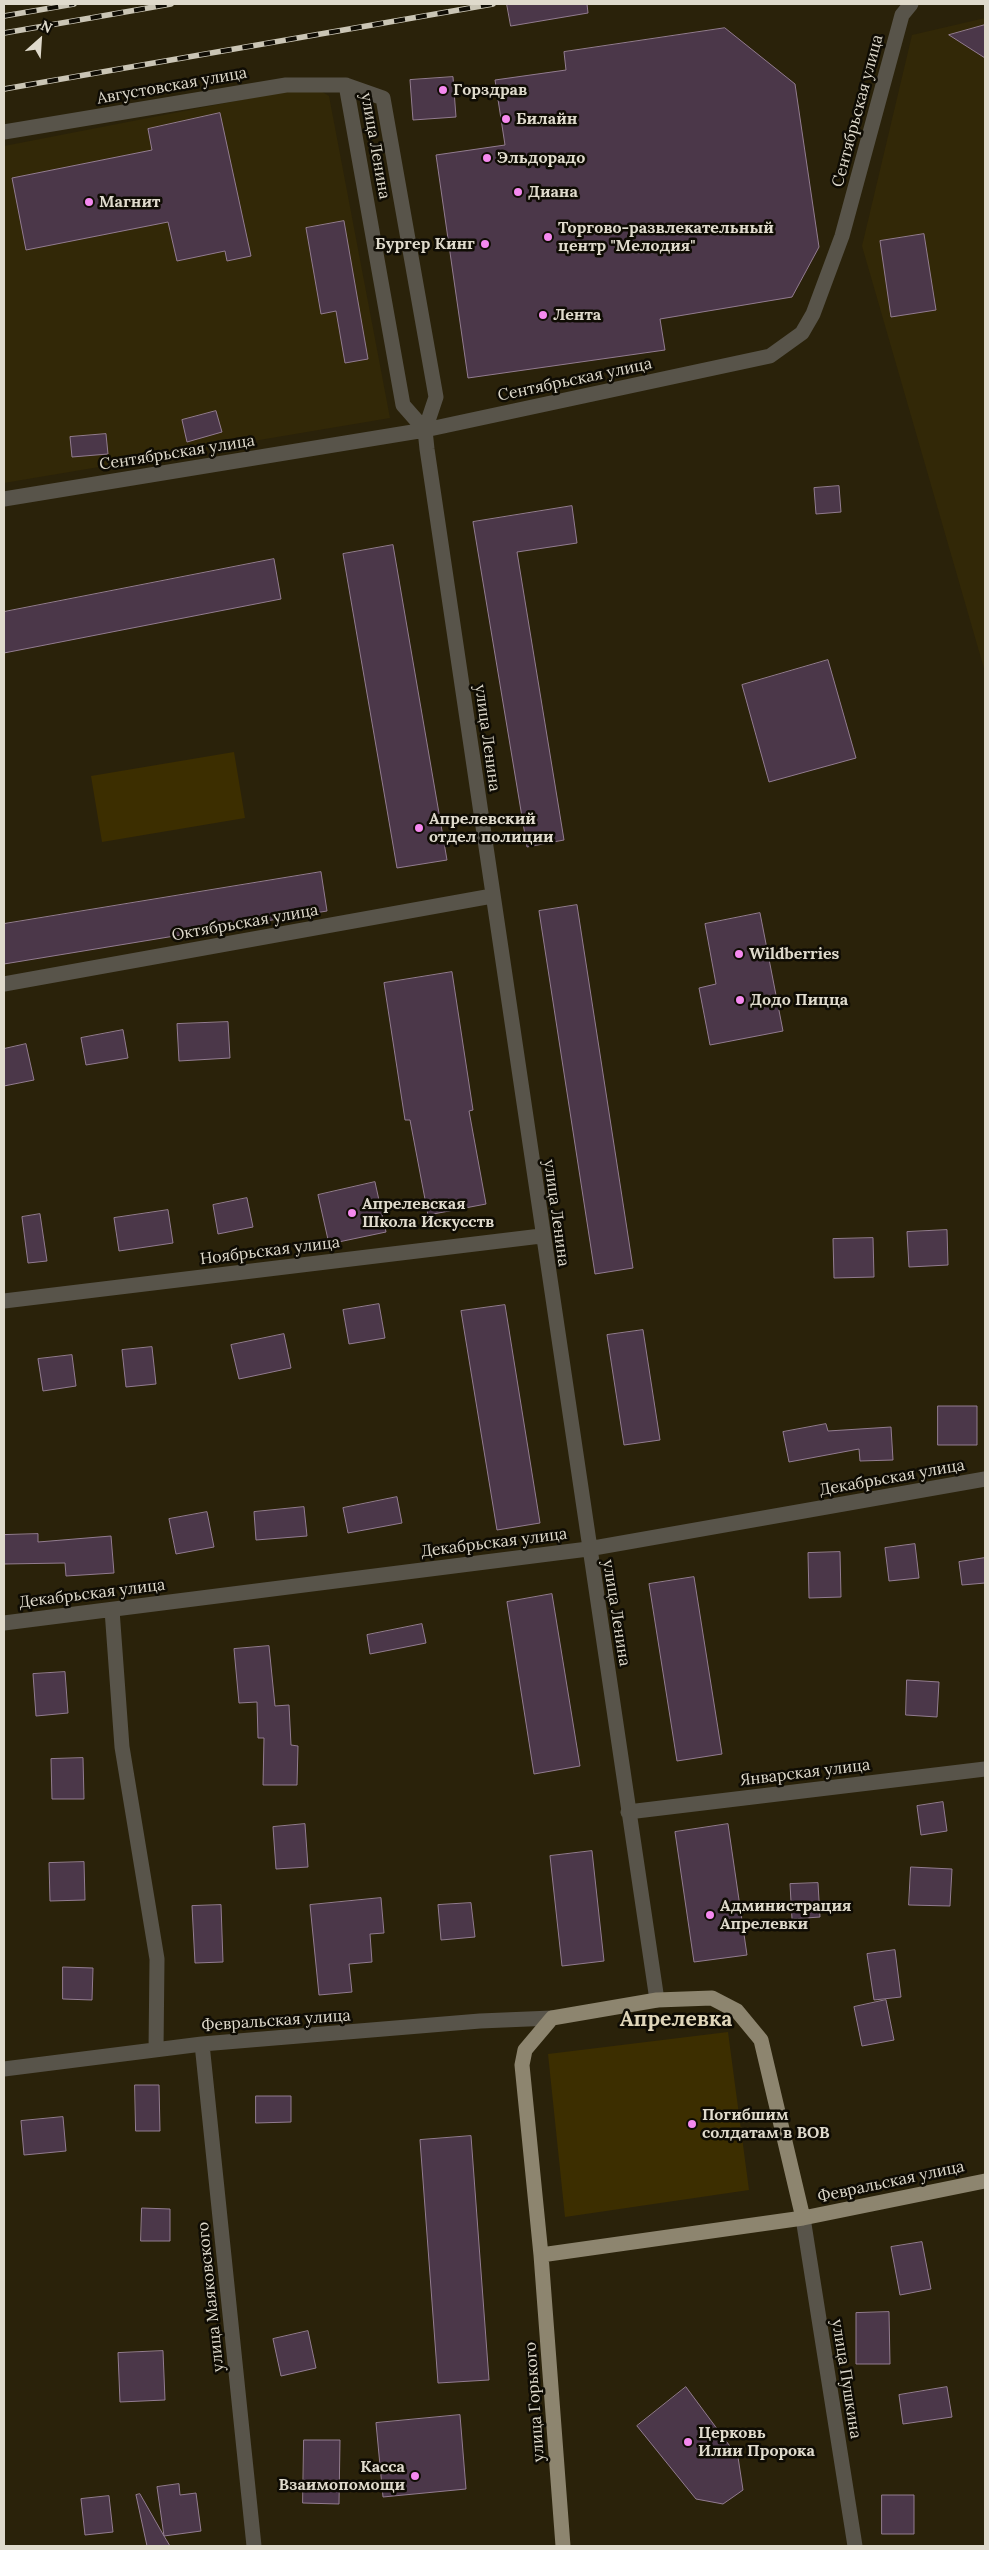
<!DOCTYPE html>
<meta charset="utf-8">
<style>
body{margin:0}
#map{position:relative;width:989px;height:2550px;overflow:hidden;background:#2a220a;font-family:Lora,serif}
canvas{display:block}
.frame{position:absolute;inset:0;border:5px solid #dfdacc;pointer-events:none}
.north{position:absolute;left:15px;top:15px;width:50px;height:50px;-webkit-text-stroke:4px #0f0c04;paint-order:stroke;rotate:26deg;font-size:14px;font-weight:700;line-height:20px;text-align:center;color:#dfdacc}
.north::after{content:'';display:block;margin:auto;width:18px;height:22px;background:#dfdacc;clip-path:polygon(50% 0,100% 100%,50% 72%,0 100%)}
</style>
<div id="map">
<canvas width="989" height="2550"></canvas>
<div class="frame"></div>
<div class="north">N</div>
</div>
<script>
const ctx = document.querySelector('canvas').getContext('2d');
ctx.lineJoin = 'round';
function fill(path, color) { ctx.fillStyle = color; ctx.fill(path, 'evenodd'); }
function strokePath(path, color, width, dash) { ctx.strokeStyle = color; ctx.lineWidth = width; ctx.lineCap = dash ? 'butt' : 'round'; ctx.setLineDash(dash || []); ctx.stroke(path); }
function write(font, color, halo, rows, align = 'center') {
  ctx.font = font + ' Lora,serif'; ctx.lineWidth = 5; ctx.setLineDash([]); ctx.textBaseline = 'middle'; ctx.strokeStyle = halo; ctx.fillStyle = color; for (const [text, x, y, turn = 0] of rows) {
    ctx.save(); ctx.translate(x, y); ctx.rotate((+turn || 0) * Math.PI / 180); ctx.textAlign = isNaN(turn) ? turn : align; if (halo) ctx.strokeText(text, 0, 0); ctx.fillText(text, 0, 0); ctx.restore();
  }
}
const built = new Path2D(`
 M 985,18 L 985,672 L 862,246 L 912,35 Z
 M 313,86 L 329,96 L 390,418 L 4,483 L 4,146 Z`);
const green = new Path2D(`
 M 234,752 L 245,818 L 102,842 L 91,776 Z
 M 728,2032 L 749,2190 L 565,2217 L 548,2054 Z`);
const building = new Path2D(`
 M 507,4 L 587,4 L 588,13 L 511,26 Z
 M 985,25 L 985,58 L 949,35 Z
 M 725,28 L 795,84 L 819,247 L 792,297 L 660,319 L 665,350 L 468,378 L 436,155 L 505,145 L 495,80 L 566,70 L 564,52 Z
 M 453,77 L 456,117 L 413,120 L 410,80 Z
 M 220,113 L 251,256 L 227,261 L 225,251 L 177,261 L 168,222 L 26,250 L 12,178 L 152,150 L 148,129 Z
 M 344,221 L 368,359 L 345,363 L 336,311 L 321,314 L 306,228 Z
 M 924,234 L 936,310 L 891,317 L 880,241 Z
 M 216,411 L 222,432 L 187,442 L 182,420 Z
 M 106,434 L 108,454 L 72,457 L 70,437 Z
 M 839,486 L 841,512 L 816,514 L 814,488 Z
 M 572,506 L 577,543 L 517,552 L 564,840 L 527,847 L 473,522 Z
 M 393,545 L 447,860 L 397,868 L 343,554 Z
 M 274,559 L 281,599 L 4,653 L 4,612 Z
 M 828,660 L 856,758 L 769,782 L 742,685 Z
 M 321,872 L 327,911 L 4,964 L 4,924 Z
 M 577,905 L 633,1268 L 595,1274 L 539,911 Z
 M 760,913 L 783,1031 L 710,1045 L 699,988 L 716,984 L 705,924 Z
 M 452,972 L 473,1110 L 469,1111 L 486,1204 L 428,1215 L 410,1120 L 405,1120 L 384,983 Z
 M 228,1022 L 230,1058 L 179,1061 L 177,1024 Z
 M 123,1030 L 128,1058 L 86,1065 L 81,1038 Z
 M 26,1044 L 34,1080 L 4,1086 L 4,1049 Z
 M 375,1182 L 386,1232 L 329,1244 L 318,1195 Z
 M 247,1198 L 253,1227 L 218,1234 L 213,1205 Z
 M 168,1210 L 173,1243 L 119,1251 L 114,1218 Z
 M 40,1214 L 47,1261 L 28,1263 L 22,1217 Z
 M 947,1230 L 948,1265 L 909,1267 L 907,1232 Z
 M 873,1238 L 874,1277 L 834,1278 L 833,1239 Z
 M 379,1304 L 385,1338 L 349,1344 L 343,1310 Z
 M 505,1305 L 540,1523 L 497,1530 L 461,1311 Z
 M 643,1330 L 660,1440 L 624,1445 L 607,1335 Z
 M 284,1334 L 291,1368 L 239,1379 L 231,1345 Z
 M 152,1347 L 156,1384 L 126,1387 L 122,1350 Z
 M 72,1355 L 76,1386 L 43,1391 L 38,1359 Z
 M 938,1406 L 977,1406 L 977,1445 L 938,1445 Z
 M 826,1424 L 828,1431 L 891,1427 L 893,1460 L 860,1461 L 859,1449 L 789,1462 L 783,1432 Z
 M 397,1497 L 402,1523 L 348,1533 L 343,1508 Z
 M 304,1507 L 307,1536 L 256,1540 L 254,1512 Z
 M 207,1512 L 214,1547 L 176,1554 L 169,1519 Z
 M 38,1534 L 38,1542 L 111,1536 L 114,1573 L 66,1576 L 65,1563 L 4,1564 L 4,1535 Z
 M 915,1544 L 919,1578 L 889,1581 L 885,1548 Z
 M 840,1552 L 841,1597 L 809,1598 L 808,1553 Z
 M 985,1558 L 985,1583 L 962,1585 L 959,1562 Z
 M 694,1577 L 722,1754 L 677,1761 L 649,1584 Z
 M 552,1594 L 580,1766 L 534,1774 L 507,1602 Z
 M 422,1624 L 426,1643 L 370,1654 L 367,1635 Z
 M 269,1646 L 275,1706 L 289,1705 L 291,1745 L 298,1746 L 297,1785 L 263,1785 L 264,1738 L 258,1738 L 257,1702 L 239,1703 L 234,1649 Z
 M 65,1672 L 68,1713 L 36,1716 L 33,1674 Z
 M 907,1680 L 939,1682 L 937,1717 L 906,1715 Z
 M 83,1758 L 84,1799 L 52,1799 L 51,1759 Z
 M 943,1802 L 947,1831 L 921,1835 L 917,1806 Z
 M 305,1824 L 308,1867 L 276,1869 L 273,1827 Z
 M 728,1824 L 747,1955 L 694,1962 L 675,1832 Z
 M 592,1851 L 604,1961 L 562,1966 L 550,1856 Z
 M 84,1862 L 85,1900 L 50,1901 L 49,1863 Z
 M 911,1867 L 952,1869 L 950,1906 L 909,1905 Z
 M 818,1883 L 820,1917 L 792,1919 L 790,1884 Z
 M 381,1898 L 384,1933 L 370,1934 L 372,1962 L 349,1964 L 352,1992 L 319,1995 L 310,1905 Z
 M 471,1903 L 475,1937 L 441,1940 L 438,1905 Z
 M 221,1905 L 223,1962 L 195,1963 L 192,1906 Z
 M 895,1950 L 901,1997 L 874,2000 L 867,1954 Z
 M 63,1967 L 93,1968 L 92,2000 L 63,1999 Z
 M 886,2000 L 894,2040 L 862,2046 L 854,2007 Z
 M 135,2085 L 159,2085 L 160,2131 L 136,2131 Z
 M 256,2096 L 291,2096 L 291,2122 L 256,2123 Z
 M 63,2117 L 66,2151 L 24,2155 L 21,2121 Z
 M 471,2136 L 489,2380 L 438,2383 L 420,2140 Z
 M 142,2208 L 170,2209 L 170,2241 L 141,2241 Z
 M 922,2242 L 931,2289 L 900,2295 L 891,2247 Z
 M 889,2312 L 890,2364 L 856,2364 L 856,2313 Z
 M 308,2331 L 316,2368 L 281,2376 L 273,2339 Z
 M 163,2351 L 165,2400 L 120,2402 L 118,2353 Z
 M 686,2387 L 738,2457 L 743,2490 L 723,2504 L 696,2499 L 637,2426 Z
 M 947,2387 L 952,2417 L 903,2424 L 899,2395 Z
 M 460,2415 L 466,2489 L 383,2497 L 376,2423 Z
 M 304,2440 L 340,2440 L 339,2504 L 303,2503 Z
 M 179,2484 L 180,2495 L 196,2493 L 201,2531 L 164,2536 L 157,2487 Z
 M 140,2494 L 164,2536 L 170,2546 L 147,2546 L 136,2495 Z
 M 882,2495 L 914,2495 L 914,2534 L 882,2534 Z
 M 109,2496 L 113,2532 L 85,2535 L 81,2499 Z`);
const minor = new Path2D(`
 M 346,85 L 403,405 L 425,430
 M 4,132 L 286,85 L 346,85 L 383,98 L 436,397 L 425,430 L 427,449 C 502,967 579,1484 657,2000
 M 4,499 L 425,430 L 770,356 L 802,333 L 813,314 L 842,236 L 902,15 L 911,4
 M 4,984 L 492,896
 M 4,1301 L 541,1236
 M 112,1610 L 122,1747 L 157,1959 L 156,2050
 M 4,1623 L 588,1549 L 985,1479
 M 628,1812 L 985,1769
 M 202,2044 L 254,2546
 M 4,2069 L 202,2044 L 480,2021 L 552,2018
 M 803,2218 L 855,2546`);
const major = new Path2D(`
 M 541,2255 L 803,2218 L 985,2181
 M 563,2546 L 541,2255 L 522,2065 L 525,2050 L 552,2018 L 657,2000 L 712,1998 L 737,2011 L 761,2040 L 803,2218`);
const rail = new Path2D(`
 M 4,16 L 74,4
 M 4,33 L 171,4
 M 4,89 L 493,4`);
const markers = [
 [443,90,5,"#f589ef"],
 [506,119,5,"#f589ef"],
 [487,158,5,"#f589ef"],
 [518,192,5,"#f589ef"],
 [89,202,5,"#f589ef"],
 [548,237,5,"#f589ef"],
 [485,244,5,"#f589ef"],
 [543,315,5,"#f589ef"],
 [419,828,5,"#f589ef"],
 [739,954,5,"#f589ef"],
 [740,1000,5,"#f589ef"],
 [352,1213,5,"#f589ef"],
 [710,1915,5,"#f589ef"],
 [692,2124,5,"#f589ef"],
 [688,2442,5,"#f589ef"],
 [415,2476,5,"#f589ef"]
];
const streetNames = [
 ["Августовская улица",172,86,-10],
 ["Сентябрьская улица",858,111,-75],
 ["улица Ленина",375,146,80],
 ["Сентябрьская улица",575,380,-12],
 ["Сентябрьская улица",177,453,-9],
 ["улица Ленина",487,738,82],
 ["Октябрьская улица",245,923,-10],
 ["улица Ленина",556,1213,82],
 ["Ноябрьская улица",270,1251,-7],
 ["Декабрьская улица",892,1478,-10],
 ["Декабрьская улица",494,1543,-7],
 ["Декабрьская улица",92,1594,-7],
 ["улица Ленина",616,1613,81],
 ["Январская улица",805,1773,-7],
 ["Февральская улица",276,2021,-4],
 ["Февральская улица",891,2182,-12],
 ["улица Маяковского",211,2297,-96],
 ["улица Пушкина",846,2379,81],
 ["улица Горького",535,2402,-94]
];
const poiNames = [
 ["Горздрав",453,90],
 ["Билайн",516,119],
 ["Эльдорадо",497,158],
 ["Диана",528,192],
 ["Магнит",99,202],
 ["Торгово-развлекательный",558,228],
 ["центр \"Мелодия\"",558,246],
 ["Бургер Кинг",475,244,"right"],
 ["Лента",553,315],
 ["Апрелевский",429,819],
 ["отдел полиции",429,837],
 ["Wildberries",749,954],
 ["Додо Пицца",750,1000],
 ["Апрелевская",362,1204],
 ["Школа Искусств",362,1222],
 ["Администрация",720,1906],
 ["Апрелевки",720,1924],
 ["Погибшим",702,2115],
 ["солдатам в ВОВ",702,2133],
 ["Церковь",698,2433],
 ["Илии Пророка",698,2451],
 ["Касса",405,2467,"right"],
 ["Взаимопомощи",405,2485,"right"]
];
const districtNames = [
 ["Апрелевка",676,2020]
];
fill(built, '#322807');
fill(green, '#3c2e00');
fill(building, '#4b3749');
strokePath(building, '#927c90', 1);
strokePath(minor, '#58544a', 15);
strokePath(major, '#8d856f', 15);
strokePath(rail, '#cac5b5', 5.5);
strokePath(rail, '#0f0c04', 4, [11]);
for (const [x, y, r, color] of markers) { const dot = new Path2D(); dot.arc(x, y, r, 0, 2 * Math.PI); ctx.fillStyle = color; ctx.fill(dot); strokePath(dot, '#0f0c04', 2); }
write('16px', '#dfdacc', '#0f0c04', streetNames);
write('bold 16px', '#dfdacc', '#0f0c04', poiNames, 'left');
write('bold 21px', '#e0d6ba', '#0f0c04', districtNames);
</script>
